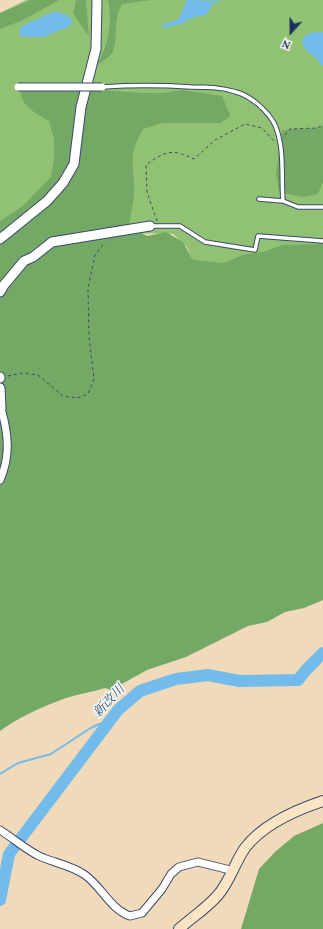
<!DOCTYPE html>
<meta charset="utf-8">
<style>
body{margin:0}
#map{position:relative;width:323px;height:929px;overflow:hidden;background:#f1daba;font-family:Vollkorn,serif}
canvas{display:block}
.north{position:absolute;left:271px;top:12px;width:40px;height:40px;-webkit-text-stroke:3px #f6f6f2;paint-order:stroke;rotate:201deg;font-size:11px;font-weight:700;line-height:16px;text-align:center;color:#1b2f5e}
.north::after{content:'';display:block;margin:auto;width:14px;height:18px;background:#1b2f5e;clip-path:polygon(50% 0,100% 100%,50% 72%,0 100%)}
</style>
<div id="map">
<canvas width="323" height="929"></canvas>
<div class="north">N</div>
</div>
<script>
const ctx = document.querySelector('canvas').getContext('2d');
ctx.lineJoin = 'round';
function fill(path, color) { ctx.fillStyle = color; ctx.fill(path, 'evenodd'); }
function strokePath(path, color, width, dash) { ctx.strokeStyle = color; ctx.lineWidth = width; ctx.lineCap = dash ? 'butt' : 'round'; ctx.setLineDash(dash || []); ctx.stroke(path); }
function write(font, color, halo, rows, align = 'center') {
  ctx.font = font + ' Vollkorn,"Noto Serif JP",serif'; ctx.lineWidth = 3; ctx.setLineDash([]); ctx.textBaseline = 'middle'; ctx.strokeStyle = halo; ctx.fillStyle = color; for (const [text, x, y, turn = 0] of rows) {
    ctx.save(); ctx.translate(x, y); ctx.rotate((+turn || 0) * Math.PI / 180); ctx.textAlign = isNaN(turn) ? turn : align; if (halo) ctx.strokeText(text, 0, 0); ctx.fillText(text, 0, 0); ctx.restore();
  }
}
const green = new Path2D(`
 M 26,0 L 323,0 L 323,246 L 201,268 L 192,259 L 187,247 L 173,234 L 132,233 L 0,247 L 0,13 Z`);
const forest = new Path2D(`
 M 31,0 L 59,0 L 21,21 L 0,29 L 0,13 Z
 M 74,0 L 86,0 L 89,37 L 73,13 L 76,1 Z
 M 108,0 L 151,0 L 122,4 C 112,21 119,40 112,53 C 109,58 101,62 97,65 C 108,45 113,23 108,0 Z
 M 71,88 L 142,93 L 162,93 L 182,90 L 222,96 L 230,115 L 228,118 L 220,123 L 162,123 L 143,129 C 129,155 133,158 134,186 C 135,198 131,213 129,226 L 147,236 L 166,232 L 183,242 L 193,260 L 224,263 L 243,255 L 263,252 L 282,245 L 323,244 L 323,600 L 304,608 L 285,612 L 267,622 L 248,626 L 186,657 L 147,670 L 111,690 L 105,688 C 92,692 79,694 66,698 C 44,706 19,717 0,731 L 0,221 L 23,206 L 51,177 L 54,159 L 54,139 L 49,121 C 38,114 21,107 21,92 L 31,89 L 51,91 Z
 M 323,126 L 323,182 L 318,194 L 303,197 L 279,192 L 276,174 L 282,131 C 298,126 307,131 323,126 Z
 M 323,823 L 323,929 L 241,929 L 259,869 L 275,852 L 294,836 Z`);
const water = new Path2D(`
 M 187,0 L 222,1 L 213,4 L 206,15 L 194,17 L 181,24 L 164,28 L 161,25 L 178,20 Z
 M 53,12 C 62,12 68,14 73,22 L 66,29 L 59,30 L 45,37 L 21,37 L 19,30 L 24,25 Z
 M 314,32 L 323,32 L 323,67 L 318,60 L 305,49 L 302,43 L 304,36 Z`);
const stream = new Path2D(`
 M 0,774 L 18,763 L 51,754 L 89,729 L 99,724 L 107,724`);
const river = new Path2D(`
 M 0,900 L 9,854 L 118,710 L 140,691 L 176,679 L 208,675 L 239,681 L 298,680 L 306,670 L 323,653`);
const path = new Path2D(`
 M 285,135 L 290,129 L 317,128 L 323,125
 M 157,221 L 147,192 L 146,165 C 166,150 173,149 194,159 L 215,140 L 245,124 L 262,128 L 274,141
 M 8,376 L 23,373 L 38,375 L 63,396 L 77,398 L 88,394 L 94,379 L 89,337 L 88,288 L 95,255 L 105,242`);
const service = new Path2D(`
 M 102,87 C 132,85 161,85 191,87 C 206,87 221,87 236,92 C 251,96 268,111 275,125 C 285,148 281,177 283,201
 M 259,199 L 283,201 L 298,207 L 323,207
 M 150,226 L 180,226 L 205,242 L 255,250 L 258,236 L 323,241`);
const minor = new Path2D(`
 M 0,480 C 11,455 8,433 1,408
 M 0,830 C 13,838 25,849 39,856 C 54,863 71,865 85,875 C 102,887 110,909 130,916 L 142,913 L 162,889 L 171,874 L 179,867 L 198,862 L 234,871`);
const tertiary = new Path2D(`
 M 0,239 L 47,201 L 63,183 L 74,164 L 81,107 L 96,49 L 97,0
 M 0,292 L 4,285 L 24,261 L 33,257 L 52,242 L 150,226
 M 0,377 L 0,378
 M 0,388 L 1,408`);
const secondary = new Path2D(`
 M 179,929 C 191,918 207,908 218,895 C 230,881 235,862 245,848 C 263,824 296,810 323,801`);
const minorBridge = new Path2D(`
 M 18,87 L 102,87`);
const waterNames = [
 ["新改川",110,702,-47]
];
fill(green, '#91c273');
fill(forest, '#74a865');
fill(water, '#72bbea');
strokePath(stream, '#72bbea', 2);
strokePath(river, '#72bbea', 12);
strokePath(service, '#3b496c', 5.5);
strokePath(minor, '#3b496c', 9);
strokePath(tertiary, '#3b496c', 11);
strokePath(secondary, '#3b496c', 12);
strokePath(path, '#3b496c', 1, [3, 3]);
strokePath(service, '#fff', 3.5);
strokePath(minor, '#fff', 7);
strokePath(tertiary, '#fff', 9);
strokePath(secondary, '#fce5c4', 10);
strokePath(minorBridge, '#3b496c', 9, []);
strokePath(minorBridge, '#fff', 7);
write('italic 13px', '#355988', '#f6f6f2', waterNames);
</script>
